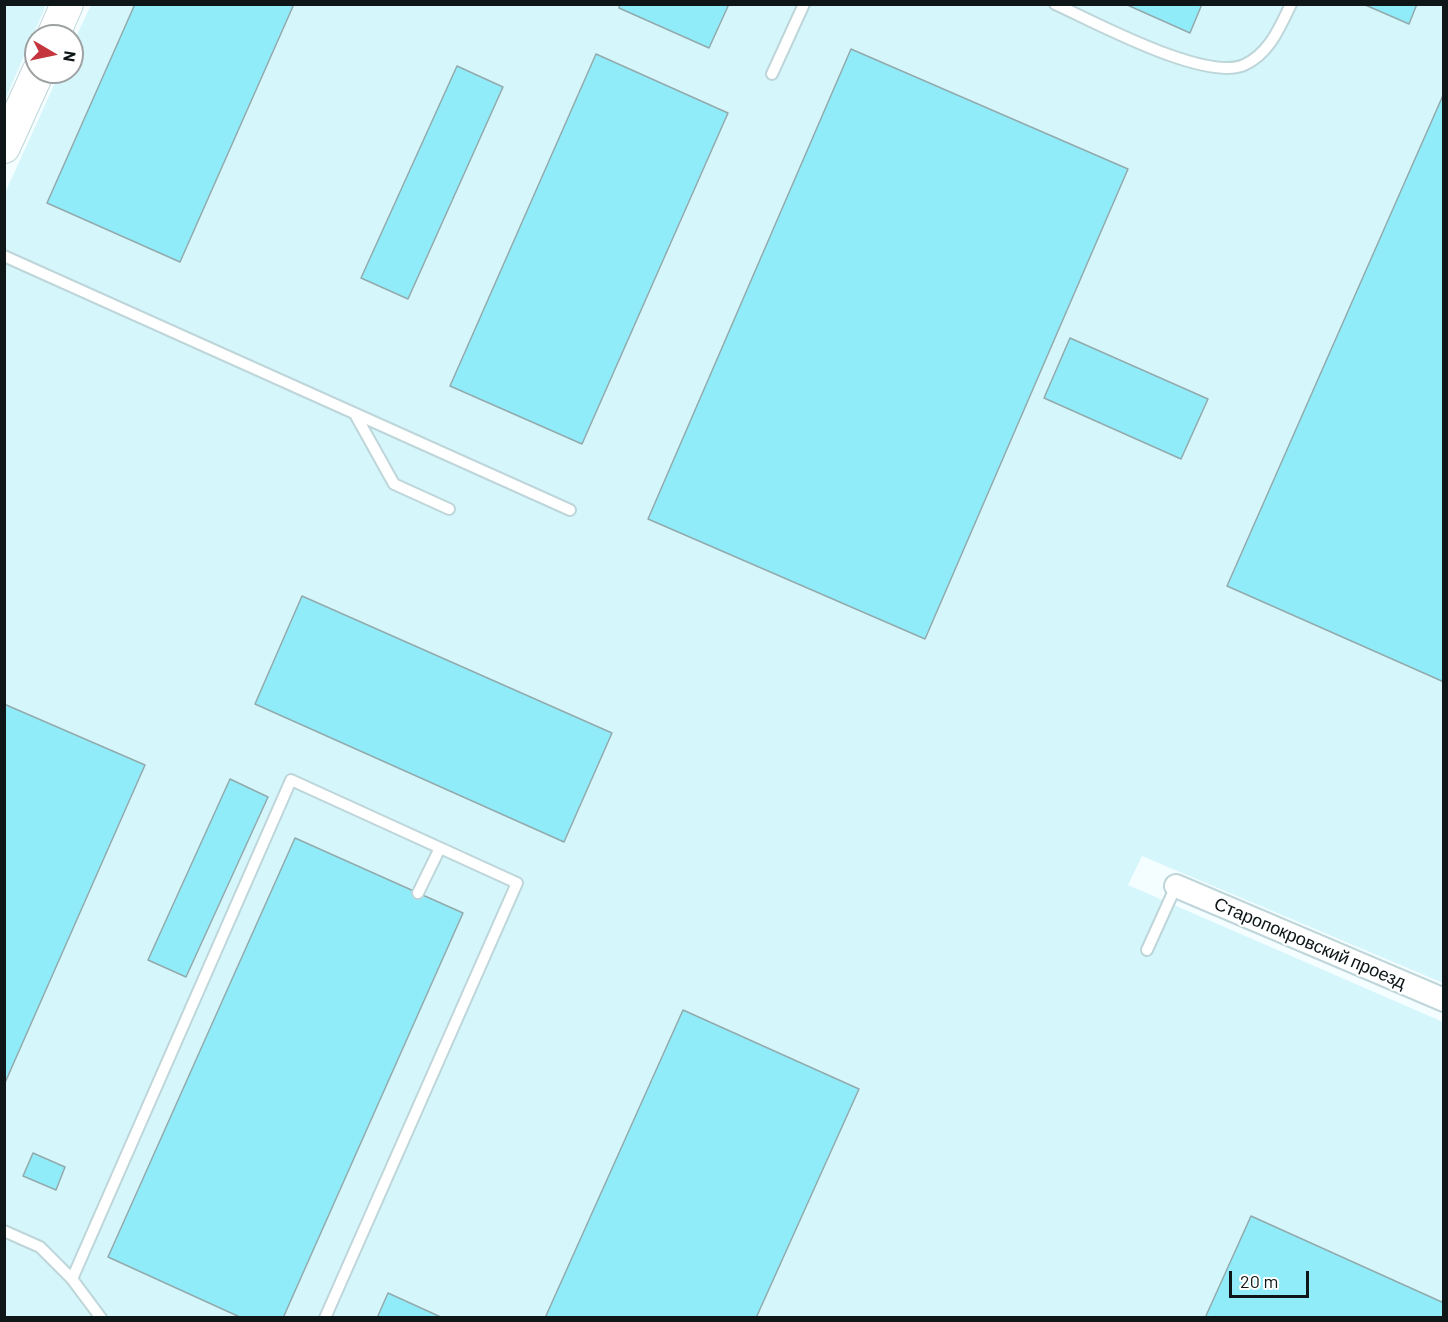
<!DOCTYPE html>
<meta charset="utf-8">
<style>
body{margin:0}
#map{position:relative;width:1448px;height:1322px;overflow:hidden;background:#f4fdff;font-family:Barlow,sans-serif}
canvas{display:block}
.frame{position:absolute;inset:0;border:6px solid #0e1618;pointer-events:none}
.north{position:absolute;left:24px;top:24px;width:60px;height:60px;box-sizing:border-box;background:#fff;border:2px solid #9fa2a3;border-radius:50%;rotate:99deg;font-size:16px;font-weight:700;line-height:24px;text-align:center;color:#0e1618}
.north::after{content:'';display:block;margin:auto;width:21px;height:27px;background:#c5353e;clip-path:polygon(50% 0,100% 100%,50% 72%,0 100%)}
.scale{position:absolute;left:1229px;top:1271px;width:80px;height:27px;box-sizing:border-box;border:3px solid #0e1618;border-top:0;padding-left:8px;font-size:18px;line-height:21px;white-space:nowrap;color:#0e1618;-webkit-text-stroke:4px #fff;paint-order:stroke}
</style>
<div id="map">
<canvas width="1448" height="1322"></canvas>
<div class="frame"></div>
<div class="north">N</div>
<div class="scale">20 m</div>
</div>
<script>
const ctx = document.querySelector('canvas').getContext('2d');
ctx.lineJoin = 'round';
function fill(path, color) { ctx.fillStyle = color; ctx.fill(path, 'evenodd'); }
function strokePath(path, color, width, dash) { ctx.strokeStyle = color; ctx.lineWidth = width; ctx.lineCap = dash ? 'butt' : 'round'; ctx.setLineDash(dash || []); ctx.stroke(path); }
function write(font, color, halo, rows, align = 'center') {
  ctx.font = font + ' Barlow,sans-serif'; ctx.lineWidth = 4.5; ctx.setLineDash([]); ctx.textBaseline = 'middle'; ctx.strokeStyle = halo; ctx.fillStyle = color; for (const [text, x, y, turn = 0] of rows) {
    ctx.save(); ctx.translate(x, y); ctx.rotate((+turn || 0) * Math.PI / 180); ctx.textAlign = isNaN(turn) ? turn : align; if (halo) ctx.strokeText(text, 0, 0); ctx.fillText(text, 0, 0); ctx.restore();
  }
}
const built = new Path2D(`
 M 5,4 L 46,5 L 5,100 L 4,5 Z
 M 91,5 L 1443,5 L 1443,983 L 1142,856 L 1128,885 L 1443,1022 L 1443,1317 L 5,1318 L 5,193 L 60,72 L 72,72 L 72,45 Z`);
const building = new Path2D(`
 M 135,4 L 294,4 L 180,262 L 47,203 Z
 M 620,4 L 729,4 L 709,48 L 619,8 Z
 M 1125,4 L 1202,4 L 1190,33 Z
 M 1363,4 L 1417,4 L 1409,24 Z
 M 851,49 L 1128,169 L 925,639 L 648,519 Z
 M 596,54 L 728,113 L 582,444 L 450,386 Z
 M 457,66 L 503,87 L 408,299 L 361,278 Z
 M 1444,93 L 1444,682 L 1227,586 Z
 M 1070,338 L 1208,399 L 1181,459 L 1044,398 Z
 M 302,596 L 612,733 L 564,842 L 255,704 Z
 M 4,704 L 145,765 L 4,1085 Z
 M 230,779 L 268,797 L 186,977 L 148,960 Z
 M 295,838 L 463,913 L 283,1318 L 242,1318 L 108,1257 Z
 M 683,1010 L 859,1089 L 756,1318 L 545,1318 Z
 M 33,1153 L 65,1167 L 56,1190 L 23,1176 Z
 M 1251,1216 L 1444,1303 L 1444,1318 L 1205,1318 Z
 M 388,1293 L 443,1318 L 377,1318 Z`);
const lane = new Path2D(`
 M 1055,4 C 1095,22 1205,82 1244,65 C 1269,54 1280,27 1291,4
 M 772,74 L 804,4
 M 4,256 L 570,510
 M 355,414 L 394,484 L 449,509
 M 418,893 L 440,848
 M 1147,950 L 1176,886
 M 4,1231 L 40,1247 L 72,1279 L 101,1318
 M 72,1279 L 291,780 L 517,883 L 325,1318`);
const street = new Path2D(`
 M 1176,886 L 1444,1000`);
const secondary = new Path2D(`
 M 53,36 L 67,4
 M 4,147 L 38,72`);
const streetNames = [
 ["Старопокровский проезд",1310,943,23]
];
fill(built, '#d5f7fb');
fill(building, '#91ecf9');
strokePath(building, '#93aaad', 1.5);
strokePath(lane, '#bed6d9', 14);
strokePath(street, '#bed6d9', 26);
strokePath(secondary, '#bed6d9', 34);
strokePath(lane, '#fff', 10);
strokePath(street, '#fff', 22);
strokePath(secondary, '#fff', 32);
write('18px', '#0e1618', '#fff', streetNames);
</script>
